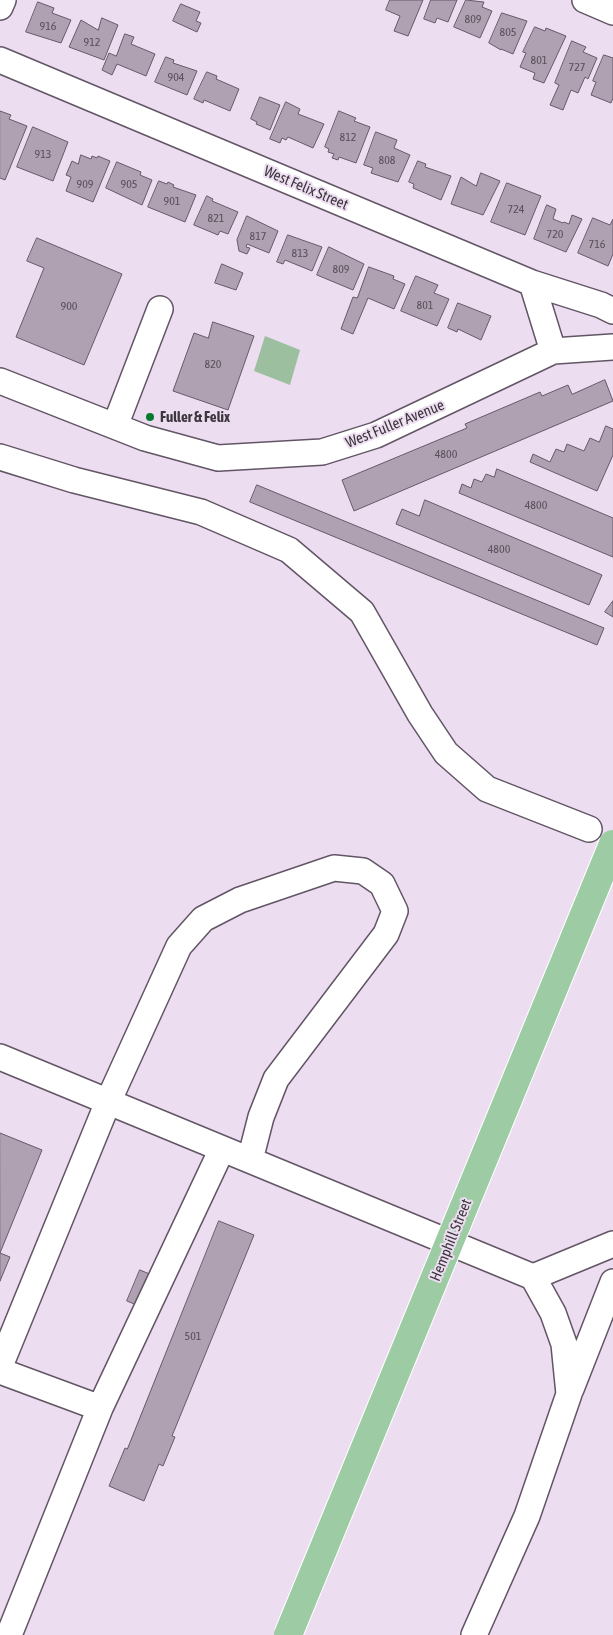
<!DOCTYPE html>
<style>
body{margin:0}
canvas{display:block;background:#edddf0}
</style>
<canvas width="613" height="1635"></canvas>
<script>
const ctx = document.querySelector('canvas').getContext('2d');
ctx.lineJoin = 'round';
function fill(path, color) { ctx.fillStyle = color; ctx.fill(path, 'evenodd'); }
function strokePath(path, color, width, dash) { ctx.strokeStyle = color; ctx.lineWidth = width; ctx.lineCap = dash ? 'butt' : 'round'; ctx.setLineDash(dash || []); ctx.stroke(path); }
function write(font, color, halo, rows, align = 'center') {
  ctx.font = font + ' "Asap Condensed",sans-serif'; ctx.lineWidth = 4; ctx.setLineDash([]); ctx.textBaseline = 'middle'; ctx.strokeStyle = halo; ctx.fillStyle = color; for (const [text, x, y, turn = 0] of rows) {
    ctx.save(); ctx.translate(x, y); ctx.rotate((+turn || 0) * Math.PI / 180); ctx.textAlign = isNaN(turn) ? turn : align; if (halo) ctx.strokeText(text, 0, 0); ctx.fillText(text, 0, 0); ctx.restore();
  }
}
const green = new Path2D(`
 M 265,336 L 300,350 L 290,385 L 254,371 Z`);
const building = new Path2D(`
 M 390,0 L 423,0 L 408,36 L 394,31 L 400,16 L 386,10 Z
 M 431,0 L 457,0 L 448,22 L 437,18 L 435,23 L 424,19 Z
 M 466,0 L 484,2 L 482,7 L 492,11 L 480,38 L 454,27 Z
 M 38,2 L 54,8 L 52,13 L 71,20 L 61,43 L 26,32 Z
 M 181,4 L 200,12 L 196,21 L 201,23 L 197,32 L 173,21 Z
 M 502,13 L 527,21 L 513,54 L 501,49 L 501,50 L 489,43 Z
 M 102,18 L 118,25 L 104,60 L 69,47 L 81,20 L 98,30 Z
 M 535,27 L 545,31 L 546,28 L 566,36 L 544,83 L 533,79 L 535,73 L 520,67 L 526,53 L 523,52 Z
 M 125,34 L 134,37 L 131,44 L 155,54 L 146,76 L 117,64 L 112,75 L 102,70 L 109,53 L 116,56 Z
 M 572,41 L 586,47 L 583,52 L 597,58 L 588,79 L 585,77 L 578,93 L 571,90 L 563,110 L 550,105 L 559,85 L 555,83 Z
 M 604,55 L 613,58 L 613,98 L 611,103 L 591,95 L 596,82 L 593,81 Z
 M 166,57 L 174,60 L 173,63 L 197,71 L 187,95 L 155,82 Z
 M 207,72 L 217,76 L 216,79 L 239,89 L 230,111 L 204,100 L 203,103 L 194,99 Z
 M 260,97 L 280,105 L 270,130 L 256,124 L 257,122 L 251,119 Z
 M 286,102 L 300,109 L 298,114 L 324,124 L 313,148 L 288,137 L 286,140 L 282,138 L 280,143 L 270,139 Z
 M 0,111 L 11,115 L 9,119 L 27,126 L 5,180 L 0,178 Z
 M 339,111 L 356,118 L 354,121 L 370,127 L 356,163 L 339,157 L 338,160 L 332,158 L 334,154 L 328,152 L 329,149 L 325,147 Z
 M 33,127 L 68,142 L 53,181 L 17,167 Z
 M 376,132 L 397,140 L 394,148 L 410,155 L 398,182 L 371,173 L 373,168 L 364,165 Z
 M 81,155 L 91,159 L 92,156 L 97,158 L 98,156 L 110,161 L 93,202 L 66,191 L 71,177 L 66,175 L 72,161 L 78,164 Z
 M 418,161 L 426,164 L 425,167 L 451,176 L 441,200 L 413,188 L 414,184 L 409,182 Z
 M 117,162 L 141,172 L 140,175 L 152,180 L 142,205 L 106,188 Z
 M 481,173 L 500,181 L 483,215 L 451,204 L 461,177 L 476,186 Z
 M 159,181 L 167,184 L 168,182 L 174,185 L 173,187 L 196,195 L 185,222 L 148,207 Z
 M 507,183 L 541,196 L 525,235 L 491,222 Z
 M 207,196 L 213,199 L 212,201 L 238,212 L 228,234 L 220,231 L 218,235 L 194,225 Z
 M 547,205 L 556,209 L 553,219 L 563,223 L 564,222 L 569,224 L 572,215 L 582,219 L 566,252 L 534,239 Z
 M 247,216 L 278,231 L 269,253 L 247,244 L 246,247 L 250,248 L 247,254 L 239,251 L 237,240 Z
 M 593,218 L 610,225 L 613,219 L 613,254 L 608,266 L 578,253 Z
 M 288,235 L 322,247 L 312,271 L 285,260 L 283,264 L 277,262 Z
 M 37,238 L 122,274 L 84,365 L 16,337 L 44,268 L 27,261 Z
 M 329,247 L 364,264 L 353,290 L 317,275 Z
 M 222,264 L 243,273 L 236,290 L 215,283 Z
 M 369,267 L 394,276 L 393,279 L 405,284 L 394,309 L 368,298 L 353,334 L 341,329 L 353,297 L 357,298 Z
 M 416,276 L 438,285 L 434,293 L 449,299 L 437,326 L 401,311 Z
 M 458,303 L 491,316 L 481,340 L 458,329 L 457,332 L 448,328 Z
 M 213,322 L 254,336 L 228,410 L 173,391 L 194,333 L 208,338 Z
 M 605,380 L 613,401 L 354,511 L 342,480 L 467,428 L 465,424 L 540,392 L 542,396 L 568,385 L 572,394 Z
 M 606,426 L 613,429 L 613,455 L 597,491 L 530,462 L 533,454 L 550,462 L 556,449 L 564,452 L 567,444 L 584,451 L 590,438 L 599,442 Z
 M 497,469 L 613,518 L 613,557 L 459,493 L 462,484 L 471,488 L 474,479 L 482,482 L 486,474 L 494,477 Z
 M 257,485 L 604,628 L 597,645 L 250,502 Z
 M 425,500 L 602,575 L 589,605 L 396,524 L 402,509 L 419,516 Z
 M 613,601 L 613,617 L 605,612 Z
 M 0,1133 L 42,1150 L 0,1253 L 10,1257 L 0,1281 Z
 M 219,1221 L 254,1235 L 172,1436 L 175,1437 L 163,1466 L 159,1464 L 144,1501 L 109,1486 L 125,1448 L 127,1449 Z
 M 140,1270 L 152,1275 L 139,1306 L 127,1301 Z`);
const minor = new Path2D(`
 M 585,0 L 613,12
 M 0,7 L 3,0
 M 0,60 L 532,283 L 601,305 L 613,311
 M 532,283 L 553,351
 M 0,381 L 145,438 L 218,458 L 322,452 L 376,435 L 553,351 L 613,347
 M 115,426 L 160,309
 M 0,457 L 74,480 L 201,512 L 289,550 L 362,612 L 420,714 L 446,753 L 487,789 L 589,829
 M 0,1057 L 533,1277 L 553,1313 L 564,1344 L 569,1394 L 527,1516 L 474,1635
 M 533,1277 L 613,1244
 M 0,1366 L 108,1102 L 179,946 L 203,919 L 240,900 L 334,868 L 363,871 L 382,884 L 395,911 L 386,934 L 276,1079 L 261,1117 L 250,1160
 M 0,1371 L 100,1408
 M 571,1389 L 613,1282
 M 9,1635 L 100,1408 L 222,1149`);
const majorBridge = new Path2D(`
 M 288,1635 L 613,844`);
const markers = [
 [150,417,5,"#077a2f"]
];
const numberNames = [
 ["809",473,19],
 ["916",48,26],
 ["805",508,32],
 ["912",92,42],
 ["801",539,60],
 ["727",577,67],
 ["904",176,77],
 ["812",348,137],
 ["913",43,154],
 ["808",387,160],
 ["909",85,184],
 ["905",129,184],
 ["901",172,201],
 ["724",516,209],
 ["821",216,218],
 ["720",555,234],
 ["817",258,236],
 ["716",597,244],
 ["813",300,253],
 ["809",341,269],
 ["801",425,305],
 ["900",69,306],
 ["820",213,364],
 ["4800",446,454],
 ["4800",536,505],
 ["4800",499,549],
 ["501",193,1336]
];
const streetNames = [
 ["West Felix Street",306,188,23],
 ["West Fuller Avenue",395,424,-22],
 ["Hemphill Street",451,1240,-68]
];
const poiNames = [
 ["Fuller & Felix",160,417]
];
fill(green, '#9cbfa0');
fill(building, '#afa0b2');
strokePath(building, '#67596a', 1);
strokePath(minor, '#625565', 28);
strokePath(minor, '#fff', 25);
strokePath(majorBridge, '#fff', 30, []);
strokePath(majorBridge, '#9ccba4', 28);
for (const [x, y, r, color] of markers) { const dot = new Path2D(); dot.arc(x, y, r, 0, 2 * Math.PI); ctx.fillStyle = color; ctx.fill(dot); strokePath(dot, '#edddf0', 2); }
write('12px', '#59505a', null, numberNames);
write('15px', '#3c363d', '#edddf0', streetNames);
write('bold 15px', '#3c363d', '#edddf0', poiNames, 'left');
</script>
